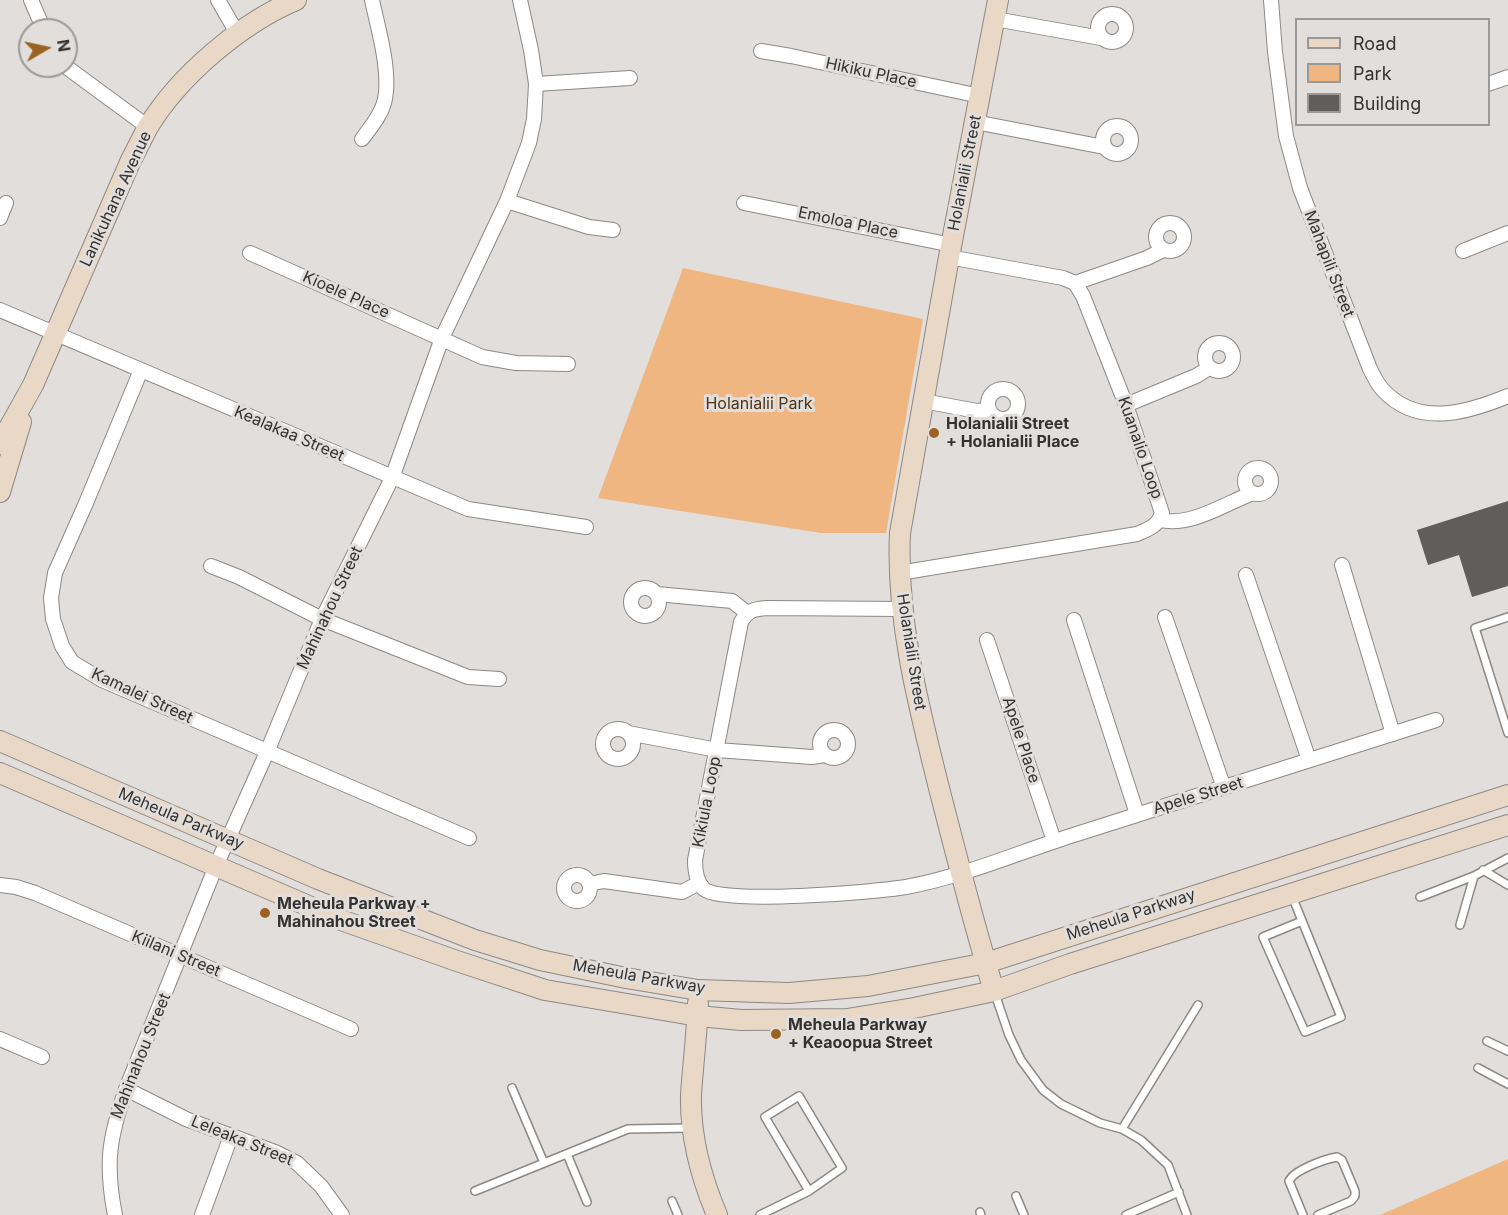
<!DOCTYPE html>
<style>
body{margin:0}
#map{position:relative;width:1508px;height:1215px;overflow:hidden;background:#e1dedb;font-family:Inter,sans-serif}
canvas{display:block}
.legend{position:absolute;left:1295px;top:18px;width:195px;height:108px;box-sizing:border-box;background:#e1dedb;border:2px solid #9b9997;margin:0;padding:8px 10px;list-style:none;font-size:18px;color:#333231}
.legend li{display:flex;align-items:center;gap:12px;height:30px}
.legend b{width:30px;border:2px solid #9b9997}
.north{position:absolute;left:18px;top:18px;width:60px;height:60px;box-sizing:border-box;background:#e1dedb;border:2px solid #9b9997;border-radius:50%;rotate:81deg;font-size:16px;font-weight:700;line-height:24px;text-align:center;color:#333231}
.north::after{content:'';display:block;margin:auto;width:21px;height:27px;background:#9c6222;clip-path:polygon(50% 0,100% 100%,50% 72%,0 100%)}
</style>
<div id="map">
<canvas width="1508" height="1215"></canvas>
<ul class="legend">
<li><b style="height:8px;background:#ead8c7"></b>Road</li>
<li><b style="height:16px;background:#efb681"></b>Park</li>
<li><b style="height:16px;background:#605d5b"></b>Building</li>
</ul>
<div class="north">N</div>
</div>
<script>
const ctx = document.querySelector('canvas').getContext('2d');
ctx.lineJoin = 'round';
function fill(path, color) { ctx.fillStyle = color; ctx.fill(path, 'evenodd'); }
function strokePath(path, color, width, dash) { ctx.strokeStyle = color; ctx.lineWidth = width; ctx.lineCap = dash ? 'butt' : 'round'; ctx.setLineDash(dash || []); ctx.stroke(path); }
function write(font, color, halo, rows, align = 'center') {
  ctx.font = font + ' Inter,sans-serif'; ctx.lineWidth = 6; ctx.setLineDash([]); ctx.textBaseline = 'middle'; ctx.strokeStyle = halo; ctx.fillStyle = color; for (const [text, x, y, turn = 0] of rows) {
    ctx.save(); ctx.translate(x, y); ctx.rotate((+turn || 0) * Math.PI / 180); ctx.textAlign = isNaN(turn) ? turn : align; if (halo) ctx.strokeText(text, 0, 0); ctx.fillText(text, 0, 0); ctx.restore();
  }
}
const green = new Path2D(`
 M 683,268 L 923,319 L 886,533 L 821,533 L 598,498 Z
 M 1508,1159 L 1508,1215 L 1380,1215 Z`);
const building = new Path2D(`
 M 1508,501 L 1508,586 L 1472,597 L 1459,555 L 1428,565 L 1417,530 Z`);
const lane = new Path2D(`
 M 1508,617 L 1475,628 L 1508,733
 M 1483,870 L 1508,885
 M 1292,896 L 1341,1017 L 1305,1032 L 1263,937 L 1302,921
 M 1420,897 L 1474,876 L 1508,858
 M 1460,925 L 1474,876
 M 994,991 L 1009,1035 L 1021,1060 L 1043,1090 L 1061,1104 L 1100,1123 L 1122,1129 L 1141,1140 L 1168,1165 L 1187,1215
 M 1487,1041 L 1508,1051
 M 1478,1068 L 1508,1084
 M 512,1088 L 544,1163
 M 1122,1129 L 1198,1005
 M 567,1154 L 587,1202
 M 475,1191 L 628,1129 L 691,1128
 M 1016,1196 L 1024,1215
 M 672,1201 L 678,1215
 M 980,1212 L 981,1215
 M 760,1215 L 809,1191 L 842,1168 L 799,1096 L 765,1117 L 809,1191
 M 1126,1215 L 1179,1192
 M 1303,1215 L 1289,1181 C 1294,1170 1325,1159 1337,1157 L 1342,1160 L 1355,1191 L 1355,1196 L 1351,1201 L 1318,1215`);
const street = new Path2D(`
 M 31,0 L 44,30
 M 218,0 L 237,33
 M 1271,0 L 1275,52 L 1286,136 L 1300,188 L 1370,369 C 1373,375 1377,383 1382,389 C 1417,428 1467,413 1508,396
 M1098 28a14 14 0 1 1 28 0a14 14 0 1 1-28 0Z
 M 995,19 L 1101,38
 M 761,51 L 791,56 L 980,96
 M 65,66 L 148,127
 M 536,84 L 630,78
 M 1488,84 L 1508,77
 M 975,122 L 1104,147
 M1103 140a14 14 0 1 1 28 0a14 14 0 1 1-28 0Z
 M 362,139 C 370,128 380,117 384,103 C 392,74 378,29 372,0
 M 507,201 L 589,227 L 613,230
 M 744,203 L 952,245
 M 0,218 L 6,203
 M1156 237a14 14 0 1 1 28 0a14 14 0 1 1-28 0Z
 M 1463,251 L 1508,233
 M 250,253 L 482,357 L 516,363 L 568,364
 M 1075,283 L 1147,258 L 1163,250
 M 0,310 L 468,509 L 586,527
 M1205 357a14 14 0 1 1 28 0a14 14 0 1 1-28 0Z
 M 141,370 L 86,503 L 55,573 L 51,598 L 53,619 L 62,646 L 72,662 L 102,680 L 469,838
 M988 404a15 15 0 1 1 30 0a15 15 0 1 1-30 0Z
 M 923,401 L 977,411 L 989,410
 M 1126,405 L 1196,376 L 1209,368
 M1245 481a13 13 0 1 1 26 0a13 13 0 1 1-26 0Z
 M 1160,520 C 1191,527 1224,504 1253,493
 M 1342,565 L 1393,734
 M 211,566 L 239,577 L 322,619 L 468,677 L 499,679
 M 899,573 L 1137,534 C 1149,529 1158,526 1162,513 L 1126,405 L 1083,296 L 1075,283 L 1063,278 L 949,257
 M 1246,575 L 1309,760
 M631 602a14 14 0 1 1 28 0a14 14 0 1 1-28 0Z
 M 657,594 L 732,601 L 746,612
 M 903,609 L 767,608 C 754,609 748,610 741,622 L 695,860 C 695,870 696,882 704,889 C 722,905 876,892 906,887 C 966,876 1024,850 1083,832 C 1200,794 1318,757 1436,720
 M 1165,617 L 1224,788
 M 1074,620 L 1137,814
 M 987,640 L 1054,841
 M603 744a15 15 0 1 1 30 0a15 15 0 1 1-30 0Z
 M820 744a14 14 0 1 1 28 0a14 14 0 1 1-28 0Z
 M 628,733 L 717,750 L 812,757 L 824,755
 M564 888a13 13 0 1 1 26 0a13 13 0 1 1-26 0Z
 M 589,884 L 604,881 L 682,892 L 699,883
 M 0,885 L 16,887 L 35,893 L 351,1029
 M 0,1039 L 42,1057
 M 126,1089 L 186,1119 L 275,1152 L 297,1163 L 321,1186 L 342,1215
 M 115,1215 C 105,1164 109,1138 126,1089 L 216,866 L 267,752 L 322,619 L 392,478 L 442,338 L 507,201 L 529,143 L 534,119 L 536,84 L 531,50 L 520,0
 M 202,1215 L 231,1136`);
const secondary = new Path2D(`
 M 0,444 L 33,385 L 131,160 C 137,149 142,138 148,127 C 179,76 241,23 296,0
 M 0,492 L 21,422
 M 0,741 L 318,879 L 475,940 L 540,960 L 626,978 L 698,990 L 789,993 L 868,986 L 986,963 L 1508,795
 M 0,773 L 341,920 L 457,961 L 545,990 L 698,1016 L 741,1020 L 847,1019 L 914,1008 L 994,991 L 1070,964 L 1508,825
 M 994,991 C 973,921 955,851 937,780 C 917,700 896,616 900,533 L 949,257 L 998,0
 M 698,1003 C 697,1033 693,1064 691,1095 C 690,1136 701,1177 717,1215`);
const markers = [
 [934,433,6,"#9c6222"],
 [265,913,6,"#9c6222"],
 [776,1034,6,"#9c6222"]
];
const streetNames = [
 ["Hikiku Place",871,73,12],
 ["Holanialii Street",965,173,-79],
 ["Lanikuhana Avenue",116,199,-65],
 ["Emoloa Place",848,223,12],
 ["Mahapili Street",1329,264,69],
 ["Kioele Place",346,295,24],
 ["Kealakaa Street",289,434,23],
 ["Kuanalio Loop",1140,448,71],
 ["Mahinahou Street",330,608,-65],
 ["Holanialii Street",911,652,81],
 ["Kamalei Street",142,696,25],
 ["Apele Place",1021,740,72],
 ["Apele Street",1198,796,-17],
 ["Kikiula Loop",707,802,-79],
 ["Meheula Parkway",181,819,23],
 ["Meheula Parkway",1131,915,-18],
 ["Kiilani Street",176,954,23],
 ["Meheula Parkway",639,977,10],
 ["Mahinahou Street",141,1056,-68],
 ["Leleaka Street",242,1141,22]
];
const parkNames = [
 ["Holanialii Park",759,404]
];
const poiNames = [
 ["Holanialii Street",946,424],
 ["+ Holanialii Place",946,442],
 ["Meheula Parkway +",277,904],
 ["Mahinahou Street",277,922],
 ["Meheula Parkway",788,1025],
 ["+ Keaoopua Street",788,1043]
];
fill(green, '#efb681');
fill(building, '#605d5b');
strokePath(lane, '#8c8986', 10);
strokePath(street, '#8c8986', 16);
strokePath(secondary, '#8c8986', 22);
strokePath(lane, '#fff', 7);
strokePath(street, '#fff', 14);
strokePath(secondary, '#ead8c7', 20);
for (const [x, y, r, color] of markers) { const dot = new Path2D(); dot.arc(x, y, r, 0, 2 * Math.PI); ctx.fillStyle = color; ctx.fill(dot); strokePath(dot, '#e1dedb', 2); }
write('16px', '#333231', '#e1dedb', streetNames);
write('16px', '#503316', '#e1dedb', parkNames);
write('bold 16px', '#333231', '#e1dedb', poiNames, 'left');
</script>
